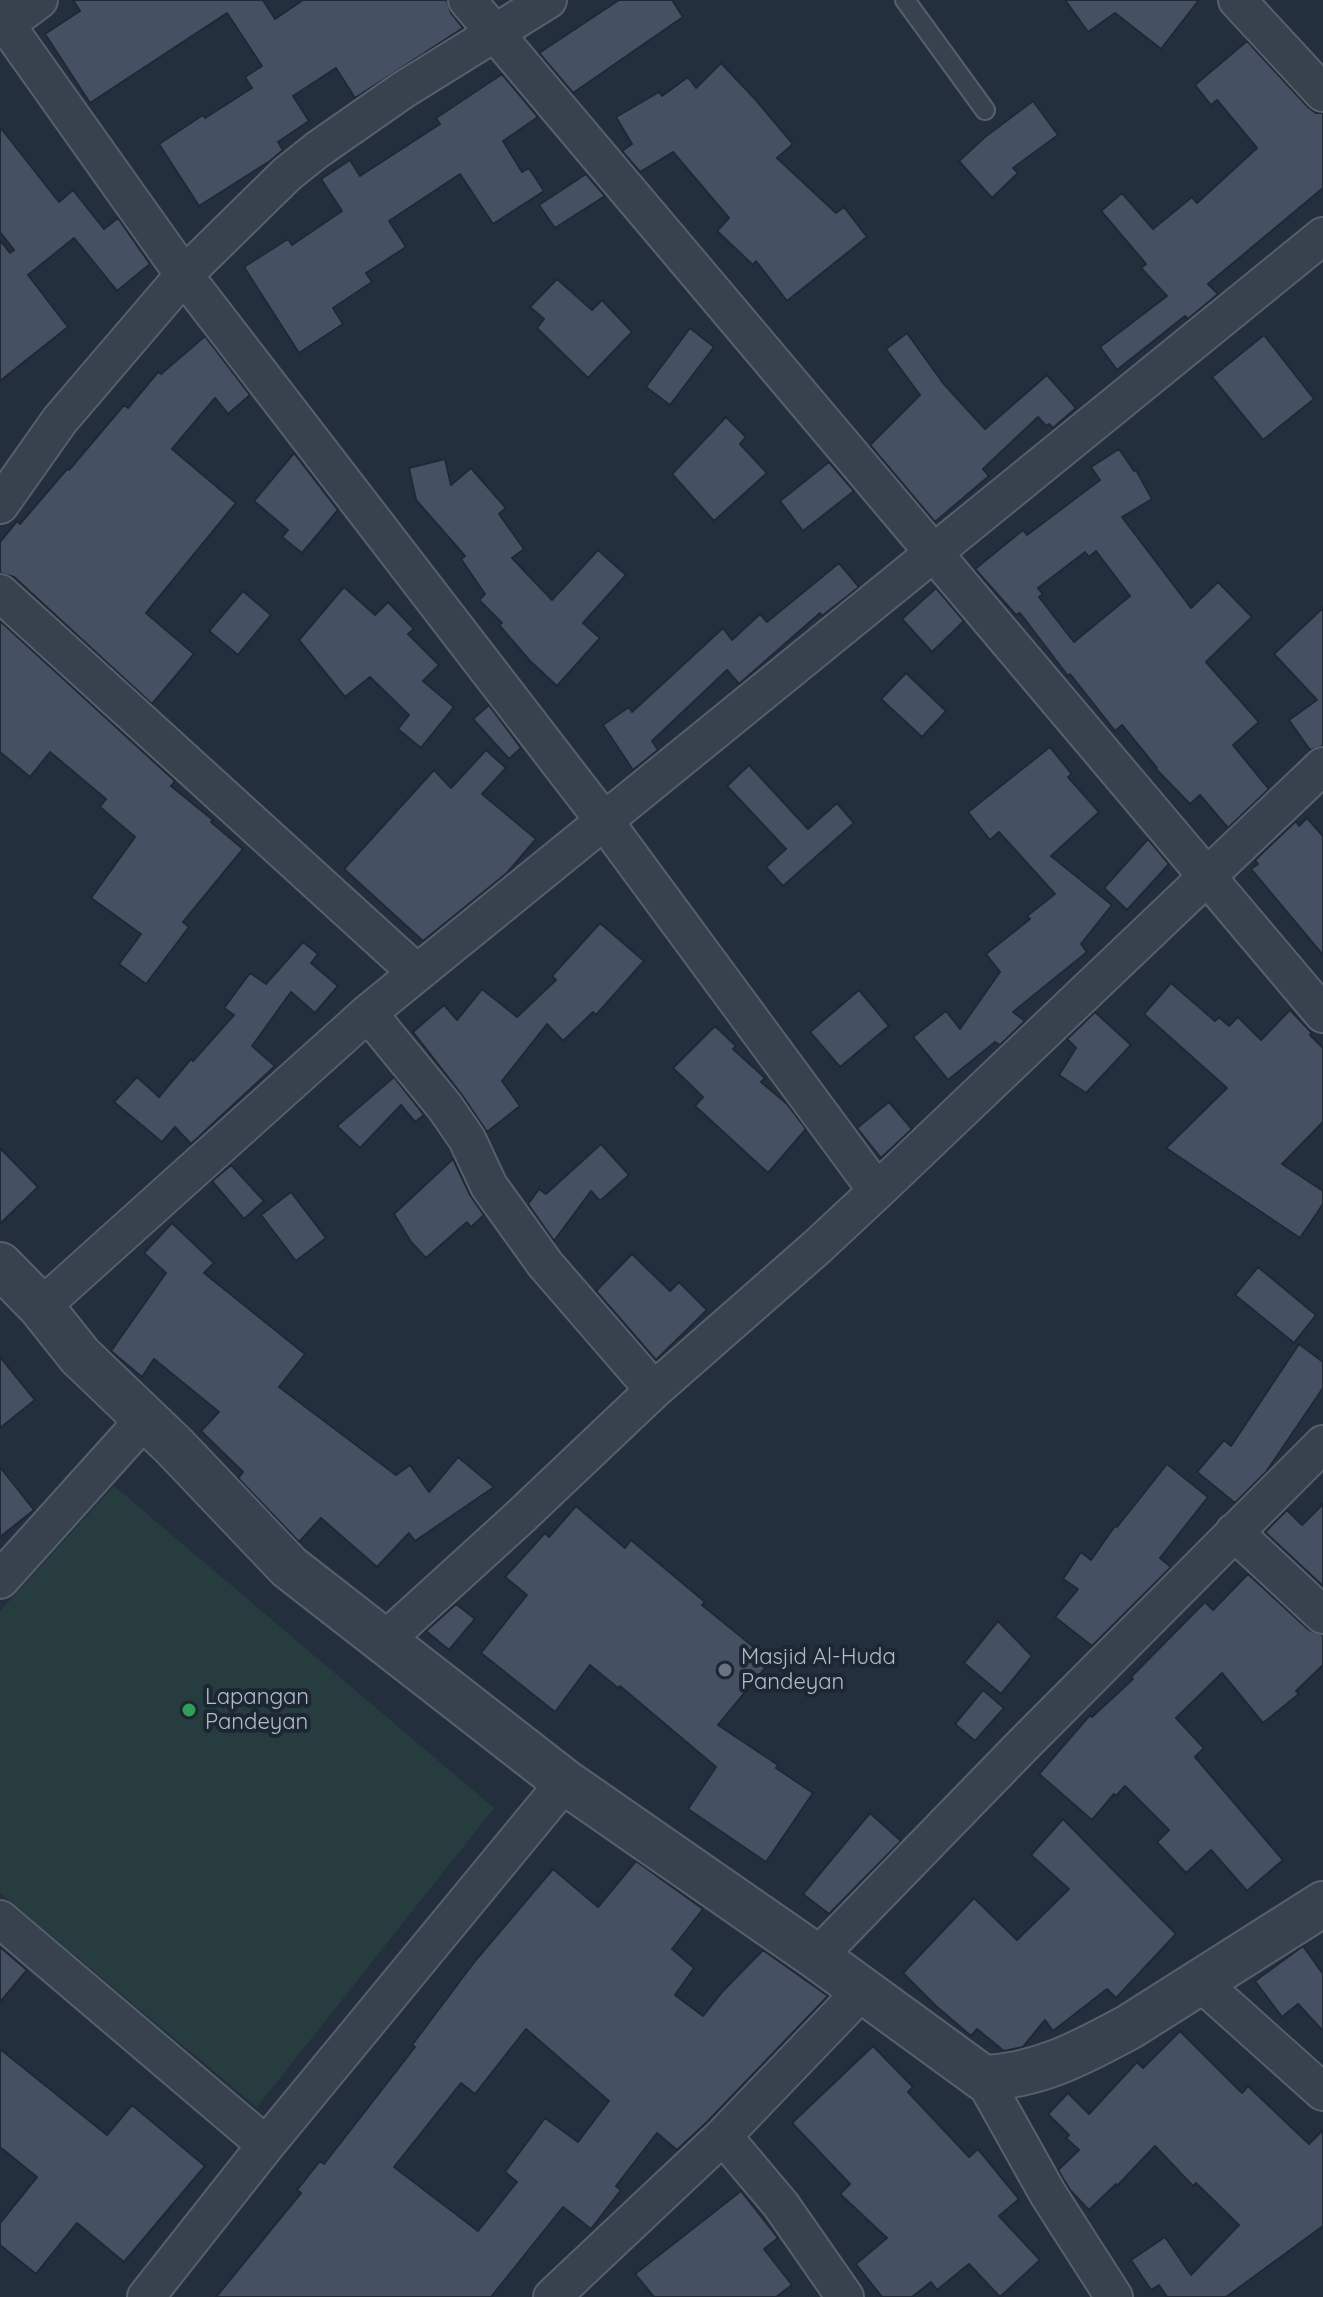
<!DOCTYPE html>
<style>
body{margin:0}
canvas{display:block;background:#242f3e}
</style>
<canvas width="1323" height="2297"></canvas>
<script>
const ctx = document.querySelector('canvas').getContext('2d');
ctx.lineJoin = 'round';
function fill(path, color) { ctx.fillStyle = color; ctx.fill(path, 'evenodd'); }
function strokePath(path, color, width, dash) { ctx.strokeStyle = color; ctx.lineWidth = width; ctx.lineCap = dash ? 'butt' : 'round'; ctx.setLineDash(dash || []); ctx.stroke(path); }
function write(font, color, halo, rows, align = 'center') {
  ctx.font = font + ' Quicksand,sans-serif'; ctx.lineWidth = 8; ctx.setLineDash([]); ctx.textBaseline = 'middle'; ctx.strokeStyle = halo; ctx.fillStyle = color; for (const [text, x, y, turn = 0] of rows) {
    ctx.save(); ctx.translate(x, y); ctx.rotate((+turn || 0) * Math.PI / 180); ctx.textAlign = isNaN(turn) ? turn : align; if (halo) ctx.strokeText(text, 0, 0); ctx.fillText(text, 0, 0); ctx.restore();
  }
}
const green = new Path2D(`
 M 114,1486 L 494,1808 L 257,2107 L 0,1893 L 0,1611 Z`);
const building = new Path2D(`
 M 73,0 L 263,0 L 275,19 L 303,0 L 447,0 L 451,13 L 463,28 L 355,98 L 336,68 L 293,96 L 309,121 L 278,142 L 283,150 L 270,161 L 199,206 L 159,144 L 203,115 L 205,118 L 252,88 L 245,77 L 262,66 L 227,13 L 90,103 L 45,34 L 80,11 Z
 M 619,0 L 672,0 L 683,17 L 573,93 L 539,53 Z
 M 1065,0 L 1199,0 L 1161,49 L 1115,13 L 1088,32 Z
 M 1247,41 L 1308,107 L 1316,113 L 1323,113 L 1323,188 L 1208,284 L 1218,294 L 1188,319 L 1185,316 L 1117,370 L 1100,347 L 1167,296 L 1141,268 L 1146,264 L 1101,211 L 1122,193 L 1153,229 L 1192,197 L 1197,203 L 1257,148 L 1217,100 L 1211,105 L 1195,85 Z
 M 721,63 L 755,99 L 793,144 L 777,158 L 836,213 L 844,207 L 867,237 L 787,301 L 756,261 L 753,265 L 717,231 L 729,218 L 673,152 L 640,172 L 622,151 L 632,144 L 616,117 L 659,92 L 662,96 L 688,77 L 696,88 Z
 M 502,74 L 538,117 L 503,141 L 522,172 L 529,168 L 544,191 L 493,224 L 460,174 L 389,221 L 406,247 L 366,273 L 372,282 L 333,308 L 343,324 L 299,353 L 244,267 L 288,239 L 292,245 L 342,211 L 321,179 L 350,160 L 360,176 L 440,124 L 436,118 Z
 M 1033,101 L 1058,135 L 1013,168 L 1018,173 L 992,198 L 959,161 L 985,137 Z
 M 0,127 L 59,202 L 73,190 L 104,229 L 118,218 L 150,264 L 117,291 L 74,238 L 28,275 L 68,327 L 0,381 L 0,240 L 10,253 L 14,250 L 0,232 Z
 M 586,174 L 605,196 L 555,228 L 539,205 Z
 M 557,279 L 592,310 L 602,300 L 632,332 L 588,378 L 537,328 L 544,319 L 530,307 Z
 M 690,328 L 714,347 L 670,405 L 646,387 Z
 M 907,333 L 943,383 L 985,429 L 1047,375 L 1076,408 L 1053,428 L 1049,424 L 1046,426 L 1038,417 L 983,469 L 989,476 L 935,522 L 870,445 L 920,395 L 886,349 Z
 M 1264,335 L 1314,399 L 1263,440 L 1212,377 Z
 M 205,336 L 250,395 L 228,414 L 215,398 L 172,449 L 236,503 L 146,613 L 194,654 L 152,704 L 14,577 L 0,573 L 0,542 L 17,521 L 20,524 L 67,469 L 69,470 L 124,405 L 128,408 L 158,372 L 161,374 Z
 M 726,417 L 746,437 L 740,444 L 767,473 L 714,521 L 672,474 Z
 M 1119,449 L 1134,471 L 1136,470 L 1152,499 L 1122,517 L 1191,608 L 1218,582 L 1252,617 L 1206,662 L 1259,722 L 1233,745 L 1269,789 L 1228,828 L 1200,795 L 1190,804 L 1156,769 L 1157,768 L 1122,725 L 1115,731 L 1070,674 L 1068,676 L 1020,613 L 1016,615 L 975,569 L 1023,530 L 1027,535 L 1100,480 L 1091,467 ZM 1096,551 L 1130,596 L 1074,642 L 1039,597 L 1043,594 L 1038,588 L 1085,552 L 1089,557 Z
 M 294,453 L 338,510 L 302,553 L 282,537 L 288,530 L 254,501 Z
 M 445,459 L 451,485 L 471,468 L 506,508 L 499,514 L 524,549 L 512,558 L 552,600 L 598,550 L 626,575 L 583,623 L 600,638 L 557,686 L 530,661 L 499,625 L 502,623 L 479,600 L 485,594 L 461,559 L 465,556 L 416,500 L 409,468 Z
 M 829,462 L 854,491 L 803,531 L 780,501 Z
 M 839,563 L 859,587 L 822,616 L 820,613 L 739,684 L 727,670 L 652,741 L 658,750 L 633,770 L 603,725 L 629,707 L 632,712 L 723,628 L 732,640 L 760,614 L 767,622 Z
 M 344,587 L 375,615 L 388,602 L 414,629 L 408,634 L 439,665 L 423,681 L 454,707 L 421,748 L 398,729 L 409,715 L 370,677 L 345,697 L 299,640 Z
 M 936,588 L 964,621 L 932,652 L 902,619 Z
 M 243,591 L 271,615 L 238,655 L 209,631 Z
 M 1323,608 L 1323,746 L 1310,750 L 1289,720 L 1317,700 L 1274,654 Z
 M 0,621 L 175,781 L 171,786 L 213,820 L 211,822 L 243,849 L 183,922 L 189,927 L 146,984 L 119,964 L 141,934 L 91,898 L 135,837 L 100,807 L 106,799 L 50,752 L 30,777 L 0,752 Z
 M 906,673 L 946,711 L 922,737 L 881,699 Z
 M 489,705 L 521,748 L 509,759 L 473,719 Z
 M 1050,747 L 1072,774 L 1068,777 L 1099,812 L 1051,856 L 1112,905 L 1081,944 L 1087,952 L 1013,1012 L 1025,1021 L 1000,1045 L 995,1042 L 948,1080 L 913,1037 L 946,1011 L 960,1029 L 1000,972 L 986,954 L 1030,919 L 1027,916 L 1055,894 L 999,832 L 990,840 L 968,812 Z
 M 486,750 L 506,768 L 482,794 L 536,839 L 507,873 L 423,941 L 344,869 L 434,770 L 451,788 Z
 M 749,765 L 808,829 L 837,803 L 854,823 L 783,886 L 766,867 L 786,849 L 727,786 Z
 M 1307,818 L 1323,836 L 1323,955 L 1251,869 L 1258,864 L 1255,860 L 1296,821 L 1299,826 Z
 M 1148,839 L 1169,864 L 1127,910 L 1104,888 Z
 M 600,923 L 644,961 L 596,1015 L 593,1012 L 563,1041 L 547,1024 L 502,1081 L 520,1106 L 487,1132 L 462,1095 L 413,1032 L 444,1005 L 457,1020 L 482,989 L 517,1017 L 556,980 L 552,976 Z
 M 303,942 L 318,954 L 311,963 L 338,986 L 315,1013 L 291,992 L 252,1046 L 275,1066 L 191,1144 L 175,1127 L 162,1142 L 114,1102 L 137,1077 L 159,1097 L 191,1059 L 193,1061 L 234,1015 L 224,1008 L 250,973 L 266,984 Z
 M 1171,983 L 1215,1021 L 1219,1017 L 1229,1026 L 1238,1017 L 1261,1040 L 1290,1010 L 1312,1033 L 1310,1035 L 1323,1048 L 1323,1122 L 1282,1164 L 1323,1191 L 1323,1204 L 1300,1238 L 1166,1148 L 1227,1088 L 1144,1014 Z
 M 859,990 L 889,1026 L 840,1067 L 810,1032 Z
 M 1095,1012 L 1131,1045 L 1086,1093 L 1059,1075 L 1076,1048 L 1067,1039 Z
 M 715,1026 L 736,1046 L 733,1049 L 765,1078 L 761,1082 L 787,1104 L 806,1129 L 768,1173 L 695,1106 L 703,1097 L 673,1068 Z
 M 394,1077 L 424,1115 L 415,1122 L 401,1105 L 360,1148 L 337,1126 Z
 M 889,1102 L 912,1129 L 881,1158 L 857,1128 Z
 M 601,1144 L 629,1175 L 600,1201 L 591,1191 L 554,1241 L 528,1204 L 539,1189 L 546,1194 Z
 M 0,1148 L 38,1187 L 0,1224 Z
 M 453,1159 L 470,1195 L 484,1215 L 471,1227 L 467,1222 L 426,1258 L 411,1242 L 394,1214 Z
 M 231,1165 L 264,1201 L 244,1219 L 212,1181 Z
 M 291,1192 L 326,1238 L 296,1261 L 261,1215 Z
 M 172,1223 L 214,1263 L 204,1273 L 305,1354 L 279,1387 L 396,1475 L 410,1465 L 429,1492 L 458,1457 L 494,1487 L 415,1541 L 409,1533 L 377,1567 L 321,1518 L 299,1542 L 238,1478 L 243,1472 L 201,1431 L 219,1412 L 154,1359 L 142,1377 L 111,1351 L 166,1273 L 144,1253 Z
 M 632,1254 L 670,1291 L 679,1282 L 707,1310 L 656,1360 L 596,1291 Z
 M 1258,1267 L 1316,1315 L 1294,1343 L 1235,1295 Z
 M 1299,1344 L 1323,1362 L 1323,1388 L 1266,1472 L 1235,1503 L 1197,1472 L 1224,1440 L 1231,1446 Z
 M 0,1357 L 35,1400 L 0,1428 Z
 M 1167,1464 L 1208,1497 L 1160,1558 L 1171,1567 L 1092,1646 L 1055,1617 L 1078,1589 L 1063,1579 L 1081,1552 L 1091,1560 L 1115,1526 L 1117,1527 Z
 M 0,1467 L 34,1510 L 0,1537 Z
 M 1323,1504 L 1323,1586 L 1265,1532 L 1287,1510 L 1302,1525 Z
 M 576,1506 L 625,1548 L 631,1540 L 705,1602 L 702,1605 L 771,1661 L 718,1725 L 778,1765 L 776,1768 L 813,1793 L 766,1862 L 688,1809 L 716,1767 L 620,1686 L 618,1688 L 590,1665 L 555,1712 L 481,1653 L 527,1595 L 505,1577 L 545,1533 L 549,1537 Z
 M 1248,1574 L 1309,1630 L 1323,1635 L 1323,1665 L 1296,1691 L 1299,1694 L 1263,1723 L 1222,1673 L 1176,1718 L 1204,1748 L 1195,1757 L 1283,1860 L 1247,1891 L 1211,1850 L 1186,1873 L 1157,1842 L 1169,1830 L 1125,1786 L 1116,1796 L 1114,1794 L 1092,1820 L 1039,1774 L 1090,1715 L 1092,1717 L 1133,1679 L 1131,1677 L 1205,1602 L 1213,1610 Z
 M 456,1604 L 475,1619 L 449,1650 L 426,1631 Z
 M 998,1621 L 1032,1656 L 1001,1694 L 964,1663 Z
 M 983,1690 L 1004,1708 L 975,1741 L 955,1724 Z
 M 870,1813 L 901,1841 L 829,1914 L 803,1894 Z
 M 1063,1819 L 1176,1934 L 1116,1998 L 1107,1989 L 1053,2031 L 1045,2020 L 1023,2047 L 1004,2051 L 977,2029 L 971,2036 L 936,2006 L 903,1973 L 974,1898 L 1017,1940 L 1069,1889 L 1031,1855 Z
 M 636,1861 L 703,1909 L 672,1949 L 694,1968 L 675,1995 L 703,2016 L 723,1991 L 763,1950 L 828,1996 L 708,2121 L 677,2150 L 657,2133 L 616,2186 L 621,2190 L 591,2229 L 563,2207 L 491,2297 L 216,2297 L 301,2193 L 297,2190 L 320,2161 L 324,2164 L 415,2047 L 412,2045 L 475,1961 L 553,1869 L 598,1907 ZM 526,2029 L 609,2101 L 578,2142 L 545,2118 L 505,2172 L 517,2182 L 478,2231 L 394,2167 L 461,2083 L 475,2094 Z
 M 1303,1946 L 1323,1974 L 1323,2031 L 1298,2004 L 1282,2017 L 1255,1981 Z
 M 0,1947 L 27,1970 L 0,2002 Z
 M 1180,2031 L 1242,2093 L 1248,2086 L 1309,2144 L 1323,2130 L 1323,2226 L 1226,2297 L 1167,2297 L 1159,2285 L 1151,2290 L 1131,2260 L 1165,2237 L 1191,2275 L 1239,2225 L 1196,2183 L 1193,2186 L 1155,2146 L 1117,2186 L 1116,2184 L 1089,2210 L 1070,2190 L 1058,2170 L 1079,2150 L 1066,2138 L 1069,2135 L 1048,2114 L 1068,2093 L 1089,2114 L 1137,2062 L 1143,2068 Z
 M 873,2046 L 913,2087 L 908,2092 L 969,2157 L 978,2149 L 1019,2199 L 999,2216 L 1040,2260 L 1000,2297 L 969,2264 L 937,2290 L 931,2282 L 912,2297 L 882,2297 L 856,2264 L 887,2238 L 840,2194 L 850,2184 L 792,2123 Z
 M 0,2049 L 107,2135 L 132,2105 L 205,2166 L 124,2262 L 77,2223 L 36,2274 L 0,2245 L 0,2223 L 37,2177 L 0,2147 Z
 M 741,2191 L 778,2238 L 764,2249 L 792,2285 L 776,2297 L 654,2297 L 635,2274 Z`);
const service = new Path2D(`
 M 905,0 L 985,110`);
const minor = new Path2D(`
 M 467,0 L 1323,1014
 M 1237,0 L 1323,93
 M 0,16 L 184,275 L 605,822 L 877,1191
 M 0,29 L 39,0
 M 0,505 L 60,420 L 184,275 L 287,174 L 317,150 L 403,90 L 548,0
 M 0,593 L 417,973
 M 368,1013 L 445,1107 L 467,1139 L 489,1186 L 545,1264 L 654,1390
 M 41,1307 L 368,1013 L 1323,236
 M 1234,1532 L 1323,1615
 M 0,1580 L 145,1419
 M 385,1640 L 519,1518 L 654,1390 L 817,1247 L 877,1191 L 1323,766
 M 0,1919 L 266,2145
 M 817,1957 L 1021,1747 L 1323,1444
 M 1199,1981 L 1323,2092
 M 983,2078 L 1048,2194 L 1114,2297
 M 723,2136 L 781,2205 L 845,2297
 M 146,2297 L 266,2145 L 565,1782
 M 552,2297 L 723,2136 L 862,1991`);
const tertiary = new Path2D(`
 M 0,1265 L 41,1307 L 80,1356 L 174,1446 L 289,1567 L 565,1782 L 817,1957 L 983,2078 C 1038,2076 1081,2053 1129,2027 L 1323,1904`);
const markers = [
 [725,1670,8,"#6b7280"],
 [189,1710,8,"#2e9e5b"]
];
const poiNames = [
 ["Masjid Al-Huda",741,1657],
 ["Pandeyan",741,1682],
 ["Lapangan",205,1697],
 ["Pandeyan",205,1722]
];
fill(green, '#263c3f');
fill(building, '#455162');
strokePath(building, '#1f2835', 2);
strokePath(service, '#565f6c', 22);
strokePath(minor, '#565f6c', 40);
strokePath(tertiary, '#565f6c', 48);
strokePath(service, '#38414e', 18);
strokePath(minor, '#38414e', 36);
strokePath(tertiary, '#38414e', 44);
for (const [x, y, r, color] of markers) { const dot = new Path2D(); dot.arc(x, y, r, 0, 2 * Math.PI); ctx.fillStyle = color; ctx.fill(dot); strokePath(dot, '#1d2633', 3); }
write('22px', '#b4bcc9', '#1d2633', poiNames, 'left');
</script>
